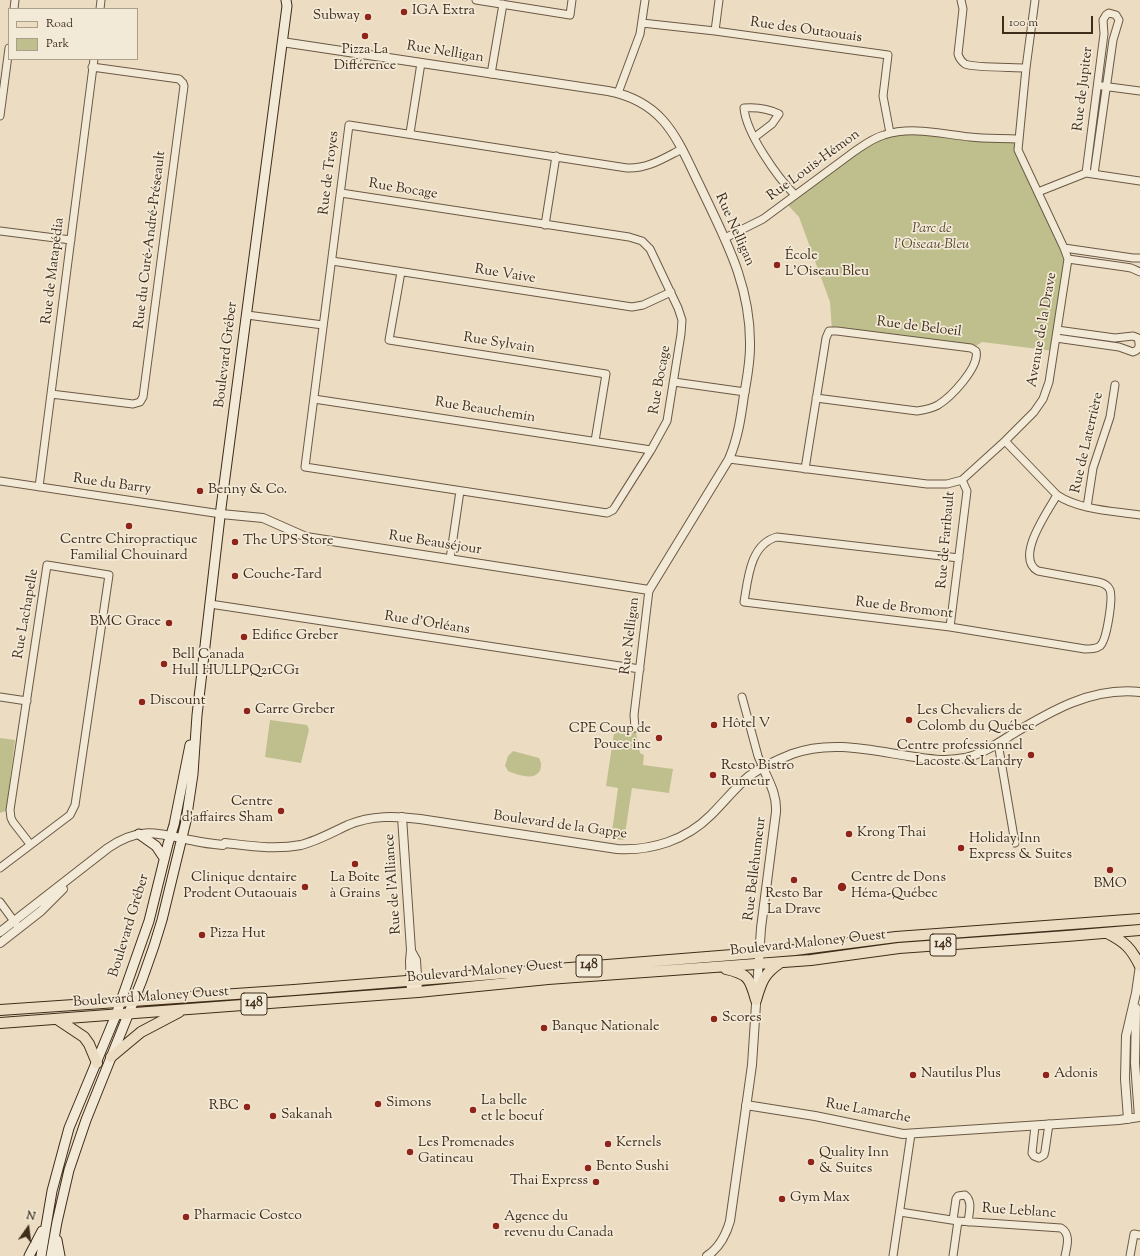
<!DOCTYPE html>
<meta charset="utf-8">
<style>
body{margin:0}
#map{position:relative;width:1140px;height:1256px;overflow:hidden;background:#ecddc2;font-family:"Sorts Mill Goudy",serif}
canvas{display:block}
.legend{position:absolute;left:8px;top:8px;width:130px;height:52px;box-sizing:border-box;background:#f3e9d7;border:1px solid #ab9e8b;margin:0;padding:5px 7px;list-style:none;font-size:12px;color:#3f2d1a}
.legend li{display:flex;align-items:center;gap:8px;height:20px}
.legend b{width:20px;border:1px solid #ab9e8b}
.north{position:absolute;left:8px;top:1208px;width:40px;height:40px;-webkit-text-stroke:3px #f3e9d7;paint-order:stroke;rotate:14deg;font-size:11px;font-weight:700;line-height:16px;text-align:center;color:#3f2d1a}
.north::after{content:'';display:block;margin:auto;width:14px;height:18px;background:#3f2d1a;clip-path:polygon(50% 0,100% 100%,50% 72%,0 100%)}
.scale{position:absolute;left:1002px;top:16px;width:91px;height:18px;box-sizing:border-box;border:2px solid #3f2d1a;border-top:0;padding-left:5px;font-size:12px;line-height:14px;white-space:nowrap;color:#3f2d1a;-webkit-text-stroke:3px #f3e9d7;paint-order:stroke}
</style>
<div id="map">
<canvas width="1140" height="1256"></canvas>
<ul class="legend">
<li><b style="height:5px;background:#ecddc2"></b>Road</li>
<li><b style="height:11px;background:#bfbf8e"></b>Park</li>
</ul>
<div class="north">N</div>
<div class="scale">100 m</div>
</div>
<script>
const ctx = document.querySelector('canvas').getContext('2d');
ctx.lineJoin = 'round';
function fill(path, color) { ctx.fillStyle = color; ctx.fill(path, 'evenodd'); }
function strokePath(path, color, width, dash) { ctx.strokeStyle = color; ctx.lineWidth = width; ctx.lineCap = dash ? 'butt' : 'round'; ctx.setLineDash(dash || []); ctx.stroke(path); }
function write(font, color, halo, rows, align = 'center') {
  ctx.font = font + ' "Sorts Mill Goudy",serif'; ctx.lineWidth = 3.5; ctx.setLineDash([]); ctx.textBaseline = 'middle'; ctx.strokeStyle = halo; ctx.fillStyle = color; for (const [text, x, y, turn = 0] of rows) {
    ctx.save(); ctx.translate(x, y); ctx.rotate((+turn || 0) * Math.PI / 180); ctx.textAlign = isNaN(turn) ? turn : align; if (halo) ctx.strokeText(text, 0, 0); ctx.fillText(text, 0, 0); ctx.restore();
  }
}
const green = new Path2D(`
 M 898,132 L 1019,139 L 1018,147 L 1066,253 L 1054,351 L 982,342 L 973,348 L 832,331 L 830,302 L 799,217 L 786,203 L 855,151 Z
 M 270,720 L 307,725 L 309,730 L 301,763 L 265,757 Z
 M 626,727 L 635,728 L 640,753 L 644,755 L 643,765 L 673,769 L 669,793 L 632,788 L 624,840 L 611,839 L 618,788 L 606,786 L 614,733 Z
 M 0,738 L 15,740 L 6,811 L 0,813 Z
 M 513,751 L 539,758 L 541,763 C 541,766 541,770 539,772 C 533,781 515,774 508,771 L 505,766 L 508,756 Z`);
const minor = new Path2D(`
 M 476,0 L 570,15 L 572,0
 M 961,0 L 963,9 L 958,54 C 959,58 961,61 965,64 C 974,68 1014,67 1026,68
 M 14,9 L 15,0
 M 100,9 L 101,0
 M 642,23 L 715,31 L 888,55 L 883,96 L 890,133
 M 715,31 L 719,0
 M 491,74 L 503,4
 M 1102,86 L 1140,91
 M 618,93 L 640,34 L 645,0
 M 0,116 L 9,48
 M 410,133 L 421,63
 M 755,137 L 772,124 L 779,114 C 767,108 756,107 744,108 C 746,133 777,177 795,195
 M 1086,173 L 1104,34 L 1103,20 L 1106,15 L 1109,13 L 1116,15 L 1119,20 L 1113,40 L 1094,174
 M 1038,192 L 1086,173 L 1140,181
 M 341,193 L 629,237 L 642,241 L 650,249 L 678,308 L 682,320 L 681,334 L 667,421 L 651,450 L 615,507 L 613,510 L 607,513 L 305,467 L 349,125 L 627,168 C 648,169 664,158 682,149
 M 545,225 L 556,156
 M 0,231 L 71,240
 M 725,238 L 763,219 L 855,151 C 864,145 873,138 884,135 C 912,126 941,134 970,137 C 986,139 1002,138 1019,139
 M 1064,248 L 1133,258 L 1140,258
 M 1068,259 L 1125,267 L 1131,268 L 1140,272
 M 332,261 L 632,307 L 643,305 L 671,292
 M 401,272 L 389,340 L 606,374 L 595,441
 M 247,315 L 323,325
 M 1056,338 L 1119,347 L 1133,352 C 1140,350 1140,345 1138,338 L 1133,336 L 1115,338 L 1057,330
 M 674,382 L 745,392
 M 51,394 L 133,404 L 140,402 L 143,397 L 184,86 L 183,83 L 179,79 L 92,67
 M 314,399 L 651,450
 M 1005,441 L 1057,495 C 1079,510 1114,511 1140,515
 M 729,459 L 927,484 L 947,484 L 962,480 L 1005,441 L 1034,412 L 1043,399 L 1049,382 L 1068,259 L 1064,248 L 1018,150 L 1026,68 L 1035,0
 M 805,469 L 826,338 L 829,331 L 837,331 L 971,348 L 976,351 C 980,367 951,397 938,405 C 931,409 924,410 917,411 L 816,398
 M 0,481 L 221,514
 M 39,487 L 94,59
 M 1087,507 L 1093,468 L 1110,417 L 1115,385
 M 959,558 L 777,537 C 750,544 748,579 744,602 L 950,627 L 1085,649 C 1091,649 1096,649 1100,646 C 1107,640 1113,598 1110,590 C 1108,585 1103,583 1098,582 L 1038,571 C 1014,558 1048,511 1057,495
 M 450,559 L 460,491
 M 210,604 L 640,669
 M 950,627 L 967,491 L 962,480
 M 0,697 L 27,701
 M 742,697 L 758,756 L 763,768
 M 635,728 L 634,715 L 649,590
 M 998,743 L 1015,843
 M 0,868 L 70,815 L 75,805 L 109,575 L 47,565 L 10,810 L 11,818 L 13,822 L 30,844
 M 0,902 L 19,928
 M 1035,1126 L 1032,1153 L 1034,1156 L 1039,1158 L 1044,1155 L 1045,1151 L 1049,1124
 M 900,1212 L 958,1221 L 1061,1228 C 1071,1234 1067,1246 1065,1256
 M 953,1220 L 956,1199 L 958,1196 L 965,1195 C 973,1201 969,1213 968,1222
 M 893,1256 L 911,1134
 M 953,1256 L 958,1221
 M 1130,1256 L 1134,1234 L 1140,1235`);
const tertiary = new Path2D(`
 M 221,514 L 263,518 L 306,537 L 649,590 L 729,459 C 738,438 741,417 744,395 C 747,379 750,363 750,346 C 751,285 725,239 700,186 C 677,139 665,102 608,91 L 282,42
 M 402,817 L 411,950 L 410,961 L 411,993
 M 0,932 L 108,848 C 141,825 160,834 195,841 C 204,843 213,844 223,845 L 225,843 C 251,846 275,850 301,845 C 317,841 333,832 348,825 C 372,815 396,816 420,819 L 617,849 C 652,851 686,840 711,815 C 724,802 735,788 749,776 C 762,767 777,760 792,754 C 830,740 870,750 908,756 C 927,759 946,762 965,758 C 982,754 997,744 1011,735 C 1051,711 1091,687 1140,692
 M 0,943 L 41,911 L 63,889
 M 411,951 L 416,960 L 418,992
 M 1136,1008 L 1135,1063 L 1139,1117
 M 746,1105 L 815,1116 L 903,1134 L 1119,1120 L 1140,1117
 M 1128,1119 L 1125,1079 L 1126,1036 L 1136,993 L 1140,965
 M 707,1256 C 719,1248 726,1235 730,1221 L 752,1065 L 761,928 L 776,812 C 777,796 770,783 763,768`);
const secondary = new Path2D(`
 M 139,834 L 156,846 L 164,858
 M 57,1240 L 60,1256
 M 29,1256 L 42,1231
 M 41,1256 L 52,1191 L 69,1128 L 116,1015 L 149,921 L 168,844 L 174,825 L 190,745
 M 51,1256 L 57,1222 L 69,1170 L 86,1120 L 142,980 L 154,946 L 162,920 L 186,821 L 193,774 L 197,715 L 221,508 L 287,6 L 286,0`);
const primary = new Path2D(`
 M 1107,933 C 1125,942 1131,948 1140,966
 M 726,969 C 749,974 750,979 756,1000
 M 756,1000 C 761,983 764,973 780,963
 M 0,1010 L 294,990 L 657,961 L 795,950 L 896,937 L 1140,919
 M 57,1019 L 84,1037 L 89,1044 L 97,1063
 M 0,1023 L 418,992 L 548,979 L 811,960 L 899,948 L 1067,936 L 1140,930
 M 111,1057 L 141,1032 L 179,1012`);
const markers = [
 [404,12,4,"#8f2418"],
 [368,17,4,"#8f2418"],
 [365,36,4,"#8f2418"],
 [777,265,4,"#8f2418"],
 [200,491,4,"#8f2418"],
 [129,526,4,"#8f2418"],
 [235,542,4,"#8f2418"],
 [235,576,4,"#8f2418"],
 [169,623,4,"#8f2418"],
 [244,637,4,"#8f2418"],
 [164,664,4,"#8f2418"],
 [142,702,4,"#8f2418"],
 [247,711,4,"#8f2418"],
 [909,720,4,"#8f2418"],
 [714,725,4,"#8f2418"],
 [659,738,4,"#8f2418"],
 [1031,755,4,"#8f2418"],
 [713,775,4,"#8f2418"],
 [281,811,4,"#8f2418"],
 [849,834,4,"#8f2418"],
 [961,848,4,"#8f2418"],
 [355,864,4,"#8f2418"],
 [1110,870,4,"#8f2418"],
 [794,880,4,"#8f2418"],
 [305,887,4,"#8f2418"],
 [842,887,5,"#8f2418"],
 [202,935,4,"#8f2418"],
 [714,1019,4,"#8f2418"],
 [544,1028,4,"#8f2418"],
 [913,1075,4,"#8f2418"],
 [1046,1075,4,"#8f2418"],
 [378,1104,4,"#8f2418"],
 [247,1107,4,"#8f2418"],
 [473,1110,4,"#8f2418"],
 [273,1116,4,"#8f2418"],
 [608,1144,4,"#8f2418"],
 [410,1152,4,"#8f2418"],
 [811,1162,4,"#8f2418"],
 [588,1168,4,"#8f2418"],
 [596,1182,4,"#8f2418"],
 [782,1199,4,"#8f2418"],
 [186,1217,4,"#8f2418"],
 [496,1226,4,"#8f2418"]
];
const shields = [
 [943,945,26],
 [589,966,26],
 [254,1004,26]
];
const shieldNames = [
 ["148",943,945],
 ["148",589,966],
 ["148",254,1004]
];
const poiNames = [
 ["IGA Extra",412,12],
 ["Subway",360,17,"right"],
 ["Pizza La",365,51,"center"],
 ["Différence",365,67,"center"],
 ["École",785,257],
 ["L'Oiseau Bleu",785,273],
 ["Benny & Co.",208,491],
 ["Centre Chiropractique",129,541,"center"],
 ["Familial Chouinard",129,557,"center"],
 ["The UPS Store",243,542],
 ["Couche-Tard",243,576],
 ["BMC Grace",161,623,"right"],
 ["Edifice Greber",252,637],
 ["Bell Canada",172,656],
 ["Hull HULLPQ21CG1",172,672],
 ["Discount",150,702],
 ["Carre Greber",255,711],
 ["Les Chevaliers de",917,712],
 ["Colomb du Québec",917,728],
 ["Hôtel V",722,725],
 ["CPE Coup de",651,730,"right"],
 ["Pouce inc",651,746,"right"],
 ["Centre professionnel",1023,747,"right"],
 ["Lacoste & Landry",1023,763,"right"],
 ["Resto Bistro",721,767],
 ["Rumeur",721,783],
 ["Centre",273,803,"right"],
 ["d'affaires Sham",273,819,"right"],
 ["Krong Thai",857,834],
 ["Holiday Inn",969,840],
 ["Express & Suites",969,856],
 ["Clinique dentaire",297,879,"right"],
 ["Prodent Outaouais",297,895,"right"],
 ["La Boîte",355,879,"center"],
 ["à Grains",355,895,"center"],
 ["Centre de Dons",851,879],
 ["Héma-Québec",851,895],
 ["BMO",1110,885,"center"],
 ["Resto Bar",794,895,"center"],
 ["La Drave",794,911,"center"],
 ["Pizza Hut",210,935],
 ["Scores",722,1019],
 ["Banque Nationale",552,1028],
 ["Nautilus Plus",921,1075],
 ["Adonis",1054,1075],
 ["La belle",481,1102],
 ["et le boeuf",481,1118],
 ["Simons",386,1104],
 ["RBC",239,1107,"right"],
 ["Sakanah",281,1116],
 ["Les Promenades",418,1144],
 ["Gatineau",418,1160],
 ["Kernels",616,1144],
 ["Quality Inn",819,1154],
 ["& Suites",819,1170],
 ["Bento Sushi",596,1168],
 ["Thai Express",588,1182,"right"],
 ["Gym Max",790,1199],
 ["Pharmacie Costco",194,1217],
 ["Agence du",504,1218],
 ["revenu du Canada",504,1234]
];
const streetNames = [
 ["Rue des Outaouais",806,31,8],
 ["Rue Nelligan",445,53,9],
 ["Rue de Jupiter",1084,89,-83],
 ["Rue Louis-Hémon",814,166,-36],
 ["Rue de Troyes",330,173,-83],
 ["Rue Bocage",403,190,9],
 ["Rue Nelligan",734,230,66],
 ["Rue du Curé-André-Préseault",151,240,-83],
 ["Rue de Matapédia",54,271,-83],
 ["Rue Vaive",505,275,9],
 ["Rue de Beloeil",919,328,7],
 ["Avenue de la Drave",1043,330,-80],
 ["Rue Sylvain",499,344,9],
 ["Boulevard Gréber",227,355,-83],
 ["Rue Bocage",661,380,-80],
 ["Rue Beauchemin",485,411,9],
 ["Rue de Laterrière",1088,443,-77],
 ["Rue du Barry",112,485,8],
 ["Rue de Faribault",947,540,-85],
 ["Rue Beauséjour",435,544,9],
 ["Rue de Bromont",904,609,7],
 ["Rue Lachapelle",27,614,-80],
 ["Rue d'Orléans",427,624,9],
 ["Rue Nelligan",631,636,-83],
 ["Boulevard de la Gappe",560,826,8],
 ["Rue Bellehumeur",756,869,-83],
 ["Rue de l'Alliance",394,884,-94],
 ["Boulevard Gréber",130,926,-73],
 ["Boulevard Maloney Ouest",808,944,-6],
 ["Boulevard Maloney Ouest",485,972,-5],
 ["Boulevard Maloney Ouest",151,998,-4],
 ["Rue Lamarche",868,1112,10],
 ["Rue Leblanc",1019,1212,4]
];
const parkNames = [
 ["Parc de",932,230],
 ["l'Oiseau-Bleu",932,246]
];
fill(green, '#bfbf8e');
strokePath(minor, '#6a5944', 9);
strokePath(tertiary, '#6a5944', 10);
strokePath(secondary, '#3f2d1a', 11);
strokePath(primary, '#3f2d1a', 12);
strokePath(minor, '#f3e9d7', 7);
strokePath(tertiary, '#f3e9d7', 8);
strokePath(secondary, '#f3e9d7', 9);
strokePath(primary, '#ecddc2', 10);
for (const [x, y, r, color] of markers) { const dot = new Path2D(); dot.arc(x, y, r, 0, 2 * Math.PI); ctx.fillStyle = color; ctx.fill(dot); strokePath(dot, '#f3e9d7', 1.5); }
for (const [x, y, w] of shields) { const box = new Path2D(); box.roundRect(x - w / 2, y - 11, w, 22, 3); ctx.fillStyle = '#f3e9d7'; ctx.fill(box); strokePath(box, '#3f2d1a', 1); }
write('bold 13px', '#3f2d1a', null, shieldNames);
write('14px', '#3f2d1a', '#f3e9d7', poiNames, 'left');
write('14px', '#3f2d1a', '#f3e9d7', streetNames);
write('italic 14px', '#594a31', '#f3e9d7', parkNames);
</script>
